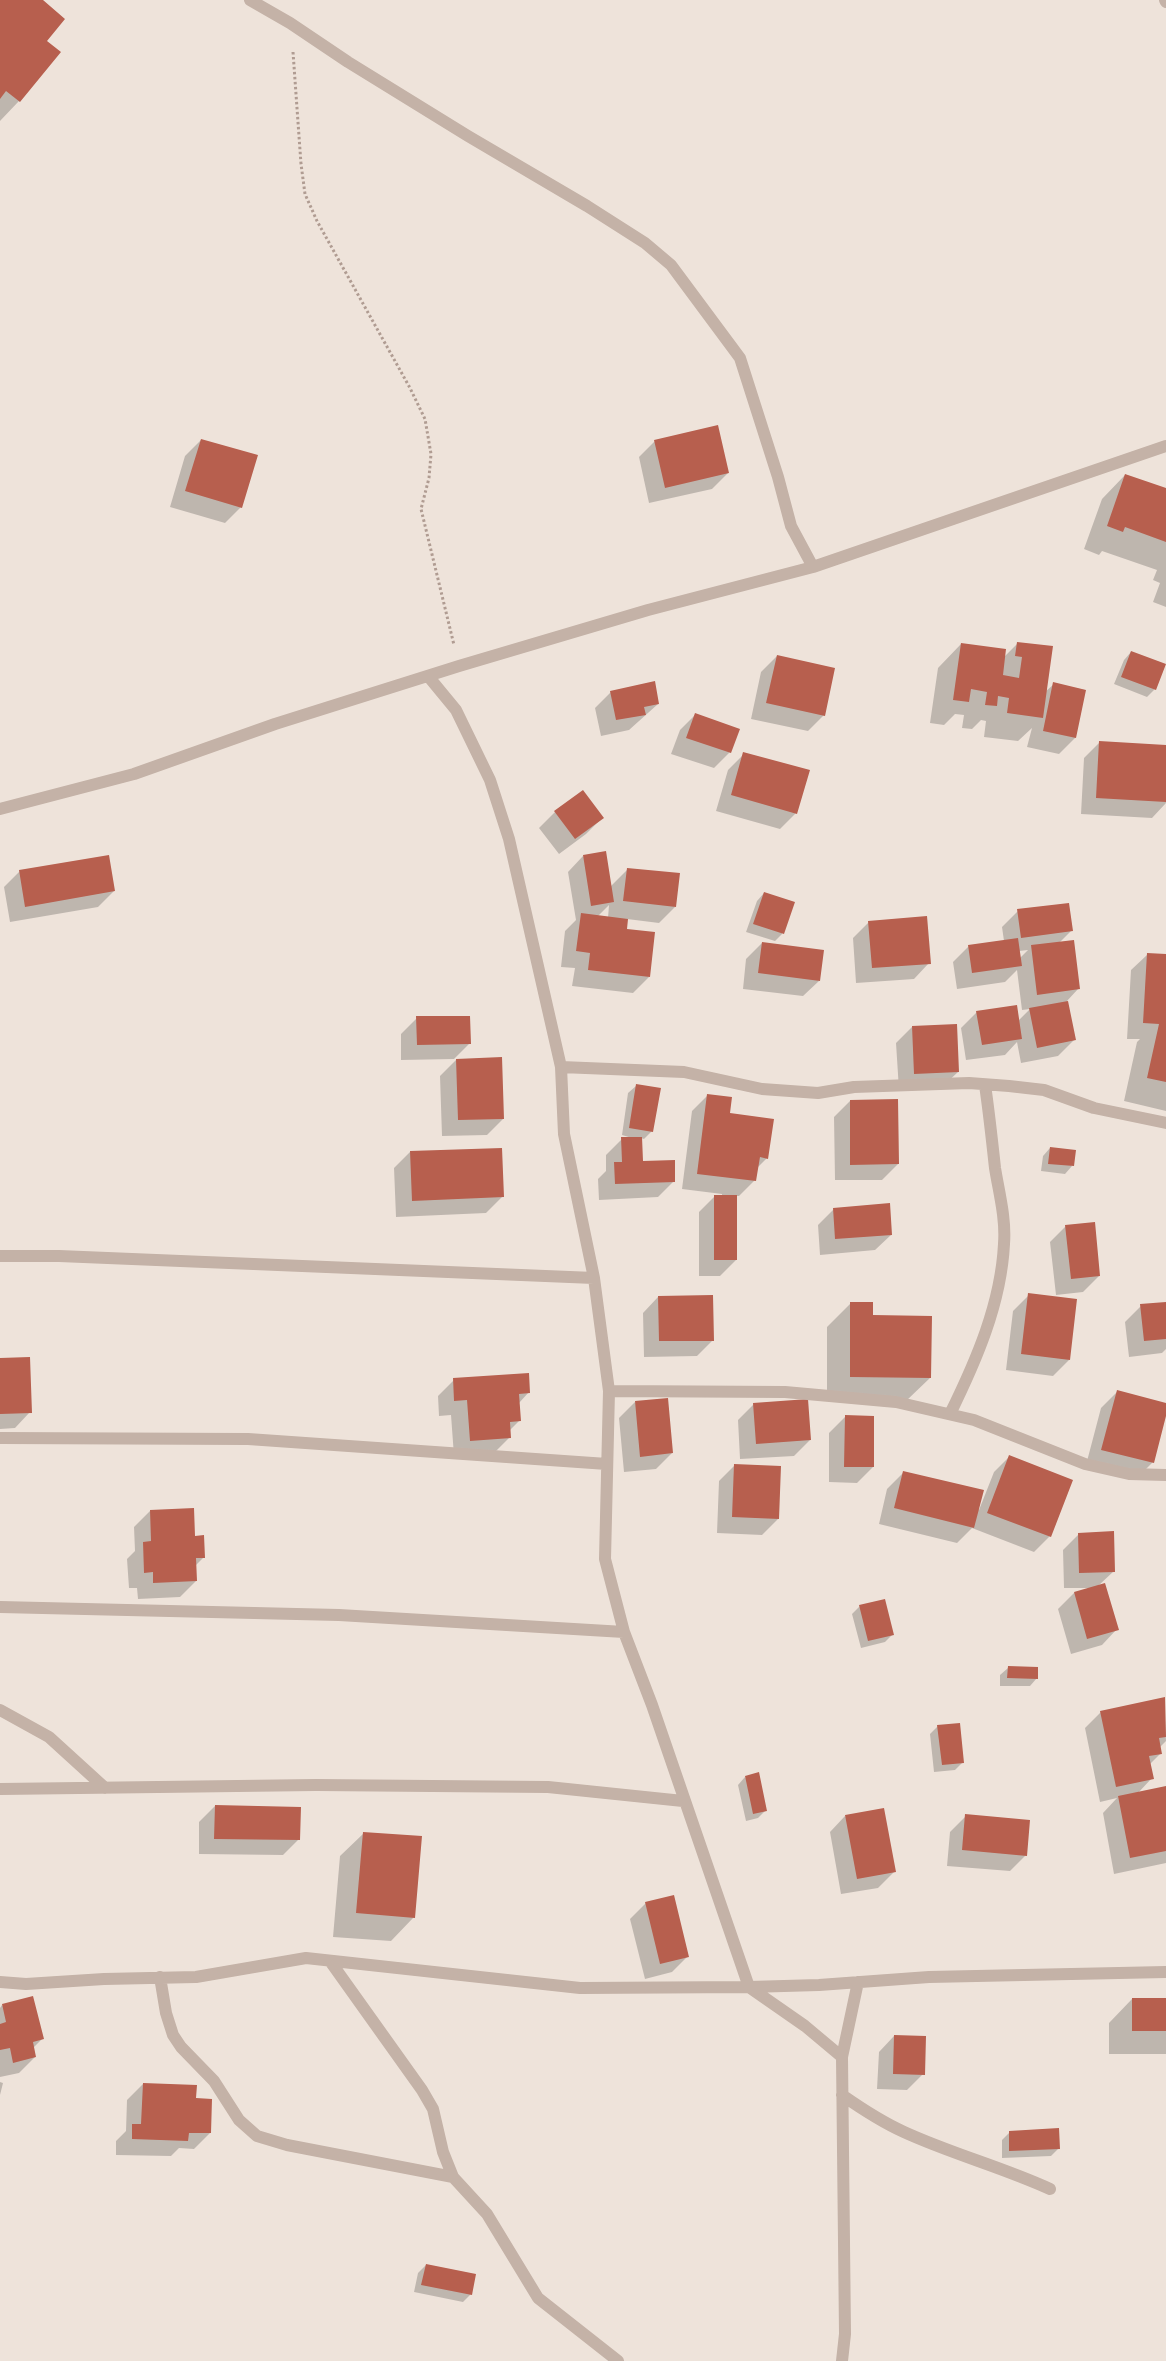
<!DOCTYPE html>
<style>
body{margin:0}
canvas{display:block;background:#eee3da}
</style>
<canvas width="1166" height="2361"></canvas>
<script>
const ctx = document.querySelector('canvas').getContext('2d');
ctx.lineJoin = 'round';
function fill(path, color) { ctx.fillStyle = color; ctx.fill(path, 'evenodd'); }
function strokePath(path, color, width, dash) { ctx.strokeStyle = color; ctx.lineWidth = width; ctx.lineCap = dash ? 'butt' : 'round'; ctx.setLineDash(dash || []); ctx.stroke(path); }
const shadow = new Path2D(`
 M 0,0 L 41,0 L 45,42 L 19,101 L 0,121 Z
 M 201,440 L 241,507 L 225,523 L 170,507 L 185,456 Z
 M 655,441 L 728,473 L 712,489 L 649,503 L 639,457 Z
 M 1125,475 L 1166,490 L 1166,607 L 1153,602 L 1160,583 L 1153,580 L 1157,570 L 1102,551 L 1099,555 L 1084,549 L 1102,499 Z
 M 1018,643 L 1045,692 L 1054,684 L 1085,690 L 1075,738 L 1059,754 L 1027,747 L 1032,728 L 1018,741 L 984,737 L 986,721 L 981,720 L 972,729 L 962,728 L 964,715 L 955,714 L 944,725 L 930,723 L 938,668 L 961,644 L 1003,658 Z
 M 1131,652 L 1155,689 L 1147,697 L 1114,684 L 1124,660 Z
 M 777,656 L 824,715 L 808,731 L 751,719 L 761,672 Z
 M 611,692 L 658,704 L 629,730 L 601,736 L 595,708 Z
 M 696,714 L 730,752 L 714,768 L 671,754 L 680,730 Z
 M 1100,742 L 1166,746 L 1166,803 L 1152,818 L 1081,814 L 1084,758 Z
 M 744,754 L 796,813 L 780,829 L 716,811 L 728,770 Z
 M 555,812 L 602,818 L 586,834 L 559,854 L 539,828 Z
 M 583,856 L 610,887 L 628,869 L 675,907 L 659,923 L 627,919 L 626,931 L 649,977 L 633,993 L 572,986 L 575,968 L 561,967 L 565,931 L 576,920 L 568,872 ZM 609,905 L 608,918 L 597,917 Z
 M 20,871 L 114,891 L 98,907 L 10,922 L 4,887 Z
 M 764,893 L 793,903 L 782,934 L 775,941 L 746,932 L 757,901 Z
 M 1018,911 L 1071,931 L 1059,943 L 1078,989 L 1067,1001 L 1074,1040 L 1058,1056 L 1021,1063 L 1017,1042 L 1005,1055 L 966,1060 L 961,1028 L 977,1012 L 1018,1021 L 1030,1009 L 1022,1010 L 1017,970 L 1005,982 L 957,989 L 953,962 L 969,946 L 1004,941 L 1002,927 ZM 1028,950 L 1020,958 L 1019,951 Z
 M 869,922 L 929,963 L 914,979 L 856,983 L 853,938 Z
 M 762,943 L 819,981 L 803,996 L 743,989 L 746,959 Z
 M 1147,955 L 1166,956 L 1166,1111 L 1124,1101 L 1137,1042 L 1140,1039 L 1127,1039 L 1131,970 Z
 M 417,1018 L 470,1043 L 454,1059 L 401,1060 L 401,1034 Z
 M 912,1027 L 958,1072 L 942,1087 L 899,1090 L 896,1043 Z
 M 456,1060 L 503,1119 L 487,1135 L 442,1136 L 440,1076 Z
 M 636,1086 L 652,1131 L 644,1139 L 641,1138 L 641,1163 L 674,1181 L 658,1197 L 599,1200 L 598,1179 L 606,1171 L 606,1155 L 622,1139 L 632,1138 L 622,1135 L 628,1093 Z
 M 708,1095 L 728,1115 L 767,1158 L 757,1168 L 755,1180 L 739,1196 L 736,1196 L 736,1260 L 720,1276 L 699,1276 L 699,1212 L 715,1196 L 722,1196 L 722,1194 L 682,1189 L 692,1111 Z
 M 850,1101 L 898,1164 L 882,1180 L 835,1180 L 834,1117 Z
 M 1050,1148 L 1072,1166 L 1065,1174 L 1041,1171 L 1043,1156 Z
 M 410,1152 L 502,1197 L 486,1213 L 396,1217 L 394,1168 Z
 M 834,1209 L 891,1235 L 875,1250 L 820,1255 L 818,1225 Z
 M 1066,1226 L 1099,1276 L 1083,1292 L 1056,1295 L 1050,1242 Z
 M 1029,1295 L 1069,1360 L 1053,1376 L 1006,1370 L 1013,1311 Z
 M 658,1297 L 713,1340 L 697,1356 L 644,1357 L 643,1313 Z
 M 851,1303 L 871,1317 L 930,1378 L 906,1401 L 827,1400 L 827,1327 Z
 M 1166,1303 L 1166,1349 L 1162,1353 L 1129,1357 L 1125,1322 L 1141,1306 Z
 M 0,1359 L 30,1412 L 15,1428 L 0,1429 Z
 M 454,1380 L 529,1392 L 519,1403 L 520,1420 L 509,1431 L 510,1437 L 494,1453 L 454,1456 L 451,1415 L 439,1416 L 438,1396 Z
 M 1117,1392 L 1166,1404 L 1153,1462 L 1137,1478 L 1086,1465 L 1101,1408 Z
 M 635,1402 L 672,1453 L 656,1469 L 624,1472 L 619,1418 Z
 M 754,1404 L 810,1440 L 794,1456 L 740,1459 L 738,1420 Z
 M 845,1417 L 873,1467 L 857,1483 L 829,1482 L 829,1433 Z
 M 1010,1456 L 1050,1536 L 1034,1552 L 972,1528 L 957,1543 L 879,1524 L 887,1489 L 903,1473 L 979,1510 L 994,1472 Z
 M 735,1465 L 778,1519 L 762,1535 L 717,1533 L 719,1481 Z
 M 150,1511 L 194,1537 L 204,1557 L 195,1566 L 196,1581 L 180,1597 L 138,1599 L 137,1588 L 129,1588 L 127,1559 L 135,1551 L 134,1527 Z
 M 1079,1534 L 1114,1571 L 1098,1586 L 1117,1629 L 1102,1645 L 1071,1654 L 1058,1609 L 1074,1593 L 1092,1588 L 1064,1588 L 1063,1550 Z
 M 860,1606 L 893,1634 L 885,1642 L 861,1648 L 852,1614 Z
 M 1008,1668 L 1037,1678 L 1030,1686 L 1000,1686 L 1000,1675 Z
 M 1164,1699 L 1166,1741 L 1160,1747 L 1161,1753 L 1150,1764 L 1152,1778 L 1138,1793 L 1166,1787 L 1166,1863 L 1114,1874 L 1103,1813 L 1117,1798 L 1100,1802 L 1085,1728 L 1101,1712 Z
 M 938,1726 L 963,1762 L 955,1770 L 934,1772 L 930,1734 Z
 M 745,1777 L 766,1810 L 758,1818 L 746,1821 L 738,1785 Z
 M 215,1806 L 299,1839 L 283,1855 L 199,1854 L 199,1822 Z
 M 845,1816 L 894,1872 L 878,1888 L 841,1894 L 830,1832 Z
 M 966,1816 L 1026,1855 L 1010,1871 L 947,1866 L 950,1832 Z
 M 364,1833 L 414,1917 L 391,1941 L 333,1937 L 340,1856 Z
 M 646,1903 L 688,1956 L 672,1972 L 645,1979 L 630,1919 Z
 M 1132,1999 L 1166,1999 L 1166,2054 L 1109,2054 L 1109,2023 Z
 M 2,2005 L 42,2039 L 33,2048 L 35,2057 L 19,2073 L 0,2077 L 0,2008 Z
 M 894,2036 L 923,2074 L 907,2090 L 877,2089 L 879,2052 Z
 M 0,2082 L 3,2083 L 0,2095 Z
 M 143,2084 L 195,2099 L 210,2133 L 194,2149 L 179,2148 L 171,2156 L 116,2155 L 116,2141 L 126,2131 L 127,2100 Z
 M 1010,2132 L 1059,2148 L 1051,2156 L 1002,2158 L 1002,2140 Z
 M 426,2265 L 471,2294 L 463,2302 L 414,2292 L 418,2273 Z`);
const building = new Path2D(`
 M 0,0 L 43,0 L 65,19 L 47,41 L 61,52 L 20,102 L 6,91 L 0,99 Z
 M 718,425 L 729,473 L 665,488 L 654,440 Z
 M 201,439 L 258,455 L 242,508 L 185,491 Z
 M 1125,474 L 1166,488 L 1166,542 L 1125,527 L 1123,532 L 1107,526 Z
 M 1017,642 L 1053,646 L 1043,718 L 1007,713 L 1009,698 L 998,696 L 997,706 L 985,705 L 987,692 L 971,689 L 969,702 L 953,700 L 961,643 L 1006,649 L 1003,675 L 1019,678 L 1022,657 L 1015,656 Z
 M 1131,651 L 1166,664 L 1156,690 L 1121,677 Z
 M 777,655 L 835,668 L 825,716 L 766,703 Z
 M 655,681 L 659,704 L 644,707 L 646,715 L 616,720 L 610,691 Z
 M 1053,682 L 1086,690 L 1076,738 L 1043,731 Z
 M 695,713 L 740,729 L 731,753 L 686,738 Z
 M 1099,741 L 1166,745 L 1166,802 L 1096,798 Z
 M 743,752 L 810,770 L 797,814 L 731,795 Z
 M 583,790 L 604,818 L 575,839 L 554,811 Z
 M 606,851 L 614,902 L 591,906 L 583,855 Z
 M 109,855 L 115,891 L 25,907 L 19,870 Z
 M 627,868 L 680,873 L 676,907 L 623,901 Z
 M 764,892 L 795,902 L 784,934 L 753,924 Z
 M 1069,903 L 1073,931 L 1021,938 L 1017,909 Z
 M 581,913 L 628,919 L 627,929 L 655,932 L 650,977 L 588,970 L 590,953 L 576,951 Z
 M 927,916 L 931,964 L 872,968 L 868,921 Z
 M 1018,938 L 1022,966 L 972,973 L 968,945 Z
 M 1074,940 L 1080,989 L 1037,995 L 1031,945 Z
 M 762,942 L 824,950 L 820,981 L 758,973 Z
 M 1147,953 L 1166,954 L 1166,1082 L 1147,1078 L 1159,1024 L 1143,1023 Z
 M 1068,1001 L 1076,1040 L 1037,1048 L 1029,1008 Z
 M 1017,1005 L 1022,1039 L 982,1045 L 976,1011 Z
 M 416,1016 L 470,1016 L 471,1044 L 417,1045 Z
 M 957,1024 L 959,1072 L 914,1074 L 912,1026 Z
 M 502,1057 L 504,1119 L 458,1120 L 456,1059 Z
 M 636,1084 L 661,1088 L 653,1132 L 629,1128 Z
 M 707,1094 L 732,1097 L 730,1113 L 774,1119 L 768,1159 L 760,1157 L 756,1181 L 697,1174 Z
 M 898,1099 L 899,1164 L 850,1165 L 850,1100 Z
 M 621,1137 L 642,1137 L 643,1161 L 675,1160 L 675,1182 L 615,1184 L 614,1162 L 622,1162 Z
 M 1050,1147 L 1076,1150 L 1074,1166 L 1048,1164 Z
 M 502,1148 L 504,1197 L 412,1201 L 410,1151 Z
 M 714,1195 L 737,1195 L 737,1260 L 714,1260 Z
 M 890,1203 L 892,1235 L 835,1239 L 833,1208 Z
 M 1095,1222 L 1100,1276 L 1071,1279 L 1065,1225 Z
 M 1028,1293 L 1077,1299 L 1070,1360 L 1021,1354 Z
 M 713,1295 L 714,1341 L 659,1341 L 658,1296 Z
 M 850,1302 L 873,1302 L 873,1315 L 932,1316 L 931,1378 L 850,1377 Z
 M 1166,1302 L 1166,1339 L 1144,1341 L 1140,1304 Z
 M 30,1357 L 32,1413 L 0,1414 L 0,1358 Z
 M 529,1373 L 530,1393 L 519,1394 L 521,1421 L 510,1422 L 511,1438 L 470,1441 L 467,1400 L 454,1401 L 453,1378 Z
 M 1117,1390 L 1166,1403 L 1166,1416 L 1154,1463 L 1101,1450 Z
 M 668,1398 L 673,1453 L 640,1457 L 635,1401 Z
 M 808,1399 L 811,1440 L 756,1444 L 753,1403 Z
 M 845,1415 L 874,1416 L 874,1467 L 844,1467 Z
 M 1009,1455 L 1073,1480 L 1051,1537 L 987,1513 Z
 M 734,1464 L 781,1466 L 779,1519 L 732,1517 Z
 M 903,1471 L 984,1490 L 974,1528 L 894,1508 Z
 M 194,1508 L 195,1536 L 204,1535 L 205,1558 L 196,1558 L 197,1581 L 153,1583 L 153,1572 L 144,1573 L 143,1542 L 151,1541 L 150,1510 Z
 M 1114,1531 L 1115,1572 L 1079,1573 L 1078,1533 Z
 M 1105,1583 L 1119,1630 L 1087,1639 L 1074,1592 Z
 M 885,1599 L 894,1635 L 868,1641 L 859,1605 Z
 M 1008,1666 L 1038,1667 L 1038,1679 L 1007,1678 Z
 M 1165,1697 L 1166,1737 L 1159,1738 L 1162,1754 L 1149,1756 L 1154,1779 L 1116,1787 L 1100,1711 Z
 M 960,1723 L 964,1763 L 942,1765 L 937,1725 Z
 M 759,1772 L 767,1811 L 753,1814 L 745,1776 Z
 M 1166,1786 L 1166,1851 L 1130,1858 L 1118,1796 Z
 M 215,1805 L 301,1807 L 300,1840 L 214,1839 Z
 M 884,1808 L 896,1872 L 857,1879 L 845,1815 Z
 M 965,1814 L 1030,1820 L 1027,1856 L 962,1850 Z
 M 363,1832 L 422,1836 L 415,1918 L 356,1913 Z
 M 674,1895 L 689,1957 L 660,1964 L 645,1902 Z
 M 33,1996 L 44,2039 L 33,2042 L 36,2057 L 13,2063 L 10,2048 L 0,2050 L 0,2024 L 6,2022 L 2,2004 Z
 M 1132,1998 L 1166,1998 L 1166,2031 L 1132,2031 Z
 M 894,2035 L 926,2036 L 925,2075 L 893,2074 Z
 M 143,2083 L 197,2085 L 196,2098 L 212,2099 L 211,2133 L 189,2133 L 188,2141 L 132,2139 L 132,2124 L 141,2124 Z
 M 1059,2128 L 1060,2149 L 1009,2151 L 1009,2131 Z
 M 426,2264 L 476,2274 L 472,2295 L 421,2285 Z`);
const path = new Path2D(`
 M 293,52 L 301,164 L 305,194 L 317,221 L 410,388 L 425,419 L 431,454 L 429,478 L 421,509 L 454,645`);
const minor = new Path2D(`
 M 250,0 L 290,23 L 348,62 L 468,136 L 587,206 L 645,243 L 671,265 L 740,358 L 778,477 L 791,526 L 813,567
 M 1165,0 L 1166,2
 M 428,676 L 456,710 L 490,780 L 509,839 L 561,1067 L 564,1134 L 594,1278 L 609,1391 L 605,1559 L 624,1632 L 652,1705 L 749,1987 L 805,2026 L 842,2057
 M 0,809 L 134,774 L 275,724 L 459,666 L 648,610 L 813,567 L 1166,446
 M 561,1067 L 684,1072 L 762,1089 L 818,1093 L 854,1087 L 969,1083 L 1009,1086 L 1044,1090 L 1094,1108 L 1166,1123
 M 0,1256 L 59,1256 L 594,1278
 M 609,1391 L 785,1392 L 896,1402 L 974,1420 L 1085,1464 L 1129,1474 L 1166,1475
 M 950,1414 C 976,1361 1001,1304 1004,1244 C 1006,1218 999,1193 995,1168 C 992,1140 989,1112 985,1085
 M 0,1438 L 248,1439 L 607,1464
 M 0,1607 L 339,1615 L 624,1632
 M 0,1710 L 49,1737 L 105,1788
 M 0,1789 L 316,1785 L 548,1787 L 683,1801
 M 330,1961 L 422,2090 L 433,2109 L 443,2152 L 453,2177 L 487,2214 L 538,2298 L 618,2361
 M 160,1977 L 166,2013 L 173,2035 L 181,2047 L 214,2081 L 239,2120 L 257,2136 L 287,2145 L 453,2177
 M 0,1982 L 26,1984 L 104,1979 L 196,1977 L 306,1958 L 580,1988 L 749,1987 L 819,1985 L 929,1977 L 1166,1972
 M 842,2095 C 862,2109 882,2122 904,2132 C 952,2154 1002,2167 1050,2189
 M 842,2361 L 845,2334 L 842,2057 L 858,1982`);
fill(shadow, '#0003');
fill(building, '#b75f4e');
strokePath(path, '#b09c92', 3, [2.5, 2.5]);
strokePath(minor, '#c4b2a7', 12);
</script>
